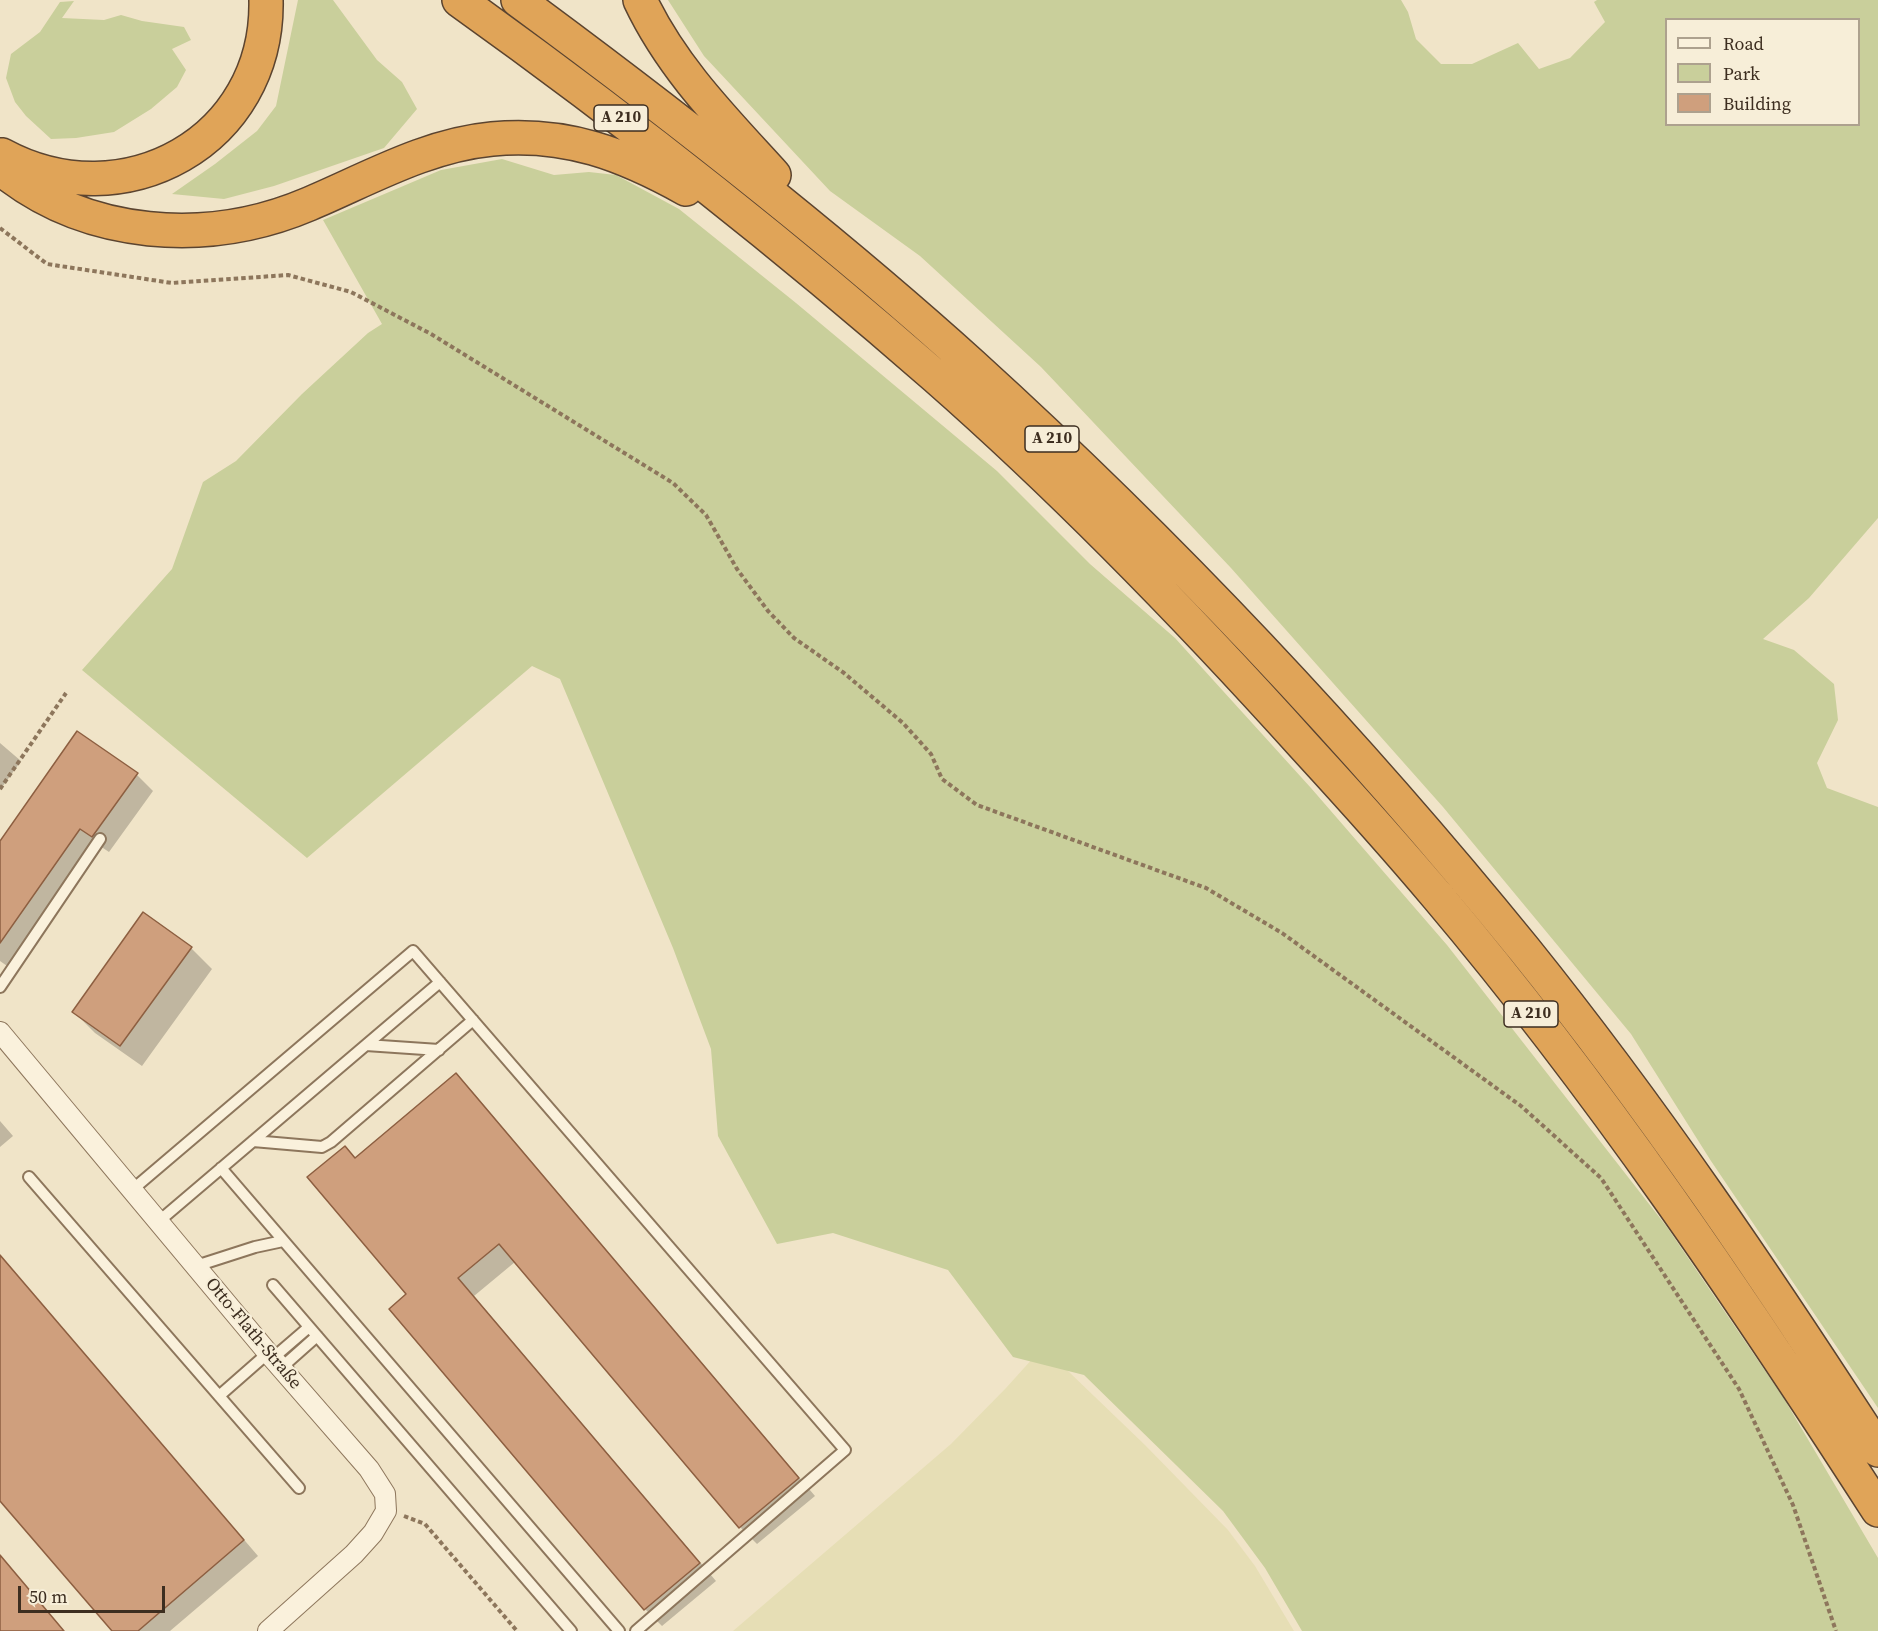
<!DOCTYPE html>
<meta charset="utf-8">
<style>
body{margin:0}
#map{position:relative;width:1878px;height:1631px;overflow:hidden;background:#f0e4c8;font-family:"Source Serif 4",serif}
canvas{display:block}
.legend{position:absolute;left:1665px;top:18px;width:195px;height:108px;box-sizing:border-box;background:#f7eed8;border:2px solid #ada18e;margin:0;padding:8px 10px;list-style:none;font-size:18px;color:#3d2e20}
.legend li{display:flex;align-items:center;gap:12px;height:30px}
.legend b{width:30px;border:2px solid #ada18e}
.scale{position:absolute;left:18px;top:1586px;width:147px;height:27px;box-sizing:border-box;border:3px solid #3d2e20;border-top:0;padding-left:8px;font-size:18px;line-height:21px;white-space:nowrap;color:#3d2e20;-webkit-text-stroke:4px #f7eed8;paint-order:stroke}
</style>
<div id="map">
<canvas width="1878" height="1631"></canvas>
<ul class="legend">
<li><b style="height:8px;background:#faf1dc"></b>Road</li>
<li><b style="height:16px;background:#c9cf9b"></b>Park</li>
<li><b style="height:16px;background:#cf9f7d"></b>Building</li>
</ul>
<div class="scale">50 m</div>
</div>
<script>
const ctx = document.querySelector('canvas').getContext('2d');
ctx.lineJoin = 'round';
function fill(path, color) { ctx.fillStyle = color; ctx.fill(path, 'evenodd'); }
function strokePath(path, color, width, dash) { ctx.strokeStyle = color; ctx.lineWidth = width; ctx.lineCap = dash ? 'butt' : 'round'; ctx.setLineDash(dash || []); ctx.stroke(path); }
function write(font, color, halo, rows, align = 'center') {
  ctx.font = font + ' "Source Serif 4",serif'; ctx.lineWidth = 4.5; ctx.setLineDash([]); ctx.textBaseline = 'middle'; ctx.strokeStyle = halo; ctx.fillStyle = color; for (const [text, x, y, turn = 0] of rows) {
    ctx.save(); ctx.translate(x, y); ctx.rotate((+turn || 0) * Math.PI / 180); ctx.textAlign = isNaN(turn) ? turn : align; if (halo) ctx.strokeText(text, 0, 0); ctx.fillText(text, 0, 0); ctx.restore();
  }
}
const farmland = new Path2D(`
 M 1043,1347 L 1145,1445 L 1228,1530 L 1255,1566 L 1294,1631 L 733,1631 L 951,1444 L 1006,1388 Z`);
const green = new Path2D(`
 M 298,0 L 333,0 L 377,60 L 402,82 L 417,109 L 384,148 L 274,186 L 224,199 L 172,194 L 215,164 L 257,131 L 276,106 Z
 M 668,0 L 1401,0 L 1408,12 L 1416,39 L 1441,64 L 1472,64 L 1518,43 L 1539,69 L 1570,58 L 1605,22 L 1594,2 L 1597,0 L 1878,0 L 1878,518 L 1809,598 L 1763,639 L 1794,650 L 1834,684 L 1838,720 L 1817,763 L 1827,788 L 1878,807 L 1878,1408 L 1711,1161 L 1631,1034 L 1443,807 L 1231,568 L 1041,367 L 920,256 L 830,191 L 704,56 ZM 1666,20 L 1858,20 L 1858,124 L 1666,124 Z
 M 74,1 L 62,18 L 104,20 L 121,15 L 142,21 L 184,27 L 191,40 L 172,49 L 186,70 L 177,87 L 151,109 L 114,132 L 76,138 L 51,139 L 26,116 L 15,102 L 6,78 L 11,54 L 40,32 L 60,2 Z
 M 502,159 L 554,175 L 589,172 L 616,175 L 679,209 L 796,303 L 997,471 L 1090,564 L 1175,638 L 1311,788 L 1447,945 L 1667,1227 L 1783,1397 L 1878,1558 L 1878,1631 L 1302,1631 L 1265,1568 L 1223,1511 L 1084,1375 L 1013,1357 L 948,1270 L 833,1233 L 777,1244 L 718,1136 L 711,1049 L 673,948 L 560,679 L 532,666 L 307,858 L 82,670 L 172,569 L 203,482 L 236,461 L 302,394 L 368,333 L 382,324 L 323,220 L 441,170 Z`);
const shadow = new Path2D(`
 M 0,743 L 21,761 L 0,790 Z
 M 137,775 L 153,791 L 109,852 L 97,844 L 10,968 L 0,961 L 0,844 Z
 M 191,948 L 212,969 L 142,1066 L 95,1033 L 74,1012 Z
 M 456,1075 L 473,1092 L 815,1496 L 757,1544 L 740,1527 L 515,1262 L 474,1296 L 716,1581 L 662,1626 L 645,1609 L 391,1309 L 408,1294 L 345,1148 L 356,1159 Z
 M 0,1121 L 13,1136 L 0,1147 Z
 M 0,1255 L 258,1556 L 170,1631 L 114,1631 L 0,1498 Z`);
const building = new Path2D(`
 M 77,731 L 138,773 L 92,837 L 80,829 L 0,943 L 0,841 Z
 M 143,912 L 192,947 L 120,1046 L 72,1012 Z
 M 456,1073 L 799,1478 L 739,1528 L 499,1244 L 458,1278 L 700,1563 L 644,1610 L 389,1309 L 406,1294 L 307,1177 L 345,1146 L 355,1158 Z
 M 0,1255 L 244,1540 L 138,1631 L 112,1631 L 0,1501 Z
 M 0,1555 L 64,1631 L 0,1631 Z`);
const path = new Path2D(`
 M 0,228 L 47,264 L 172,283 L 288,275 L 351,292 L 431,334 L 673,483 L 706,515 L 737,569 L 768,611 L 794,638 L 844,673 L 903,723 L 931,754 L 942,779 L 977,805 L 1206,888 L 1282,933 L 1521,1106 L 1601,1178 L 1739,1389 L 1793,1505 L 1836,1631
 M 0,789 L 66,693
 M 404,1516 L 425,1524 L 517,1631`);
const lane = new Path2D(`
 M 0,987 L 100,839
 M 366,1045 L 439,1050
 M 253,1141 L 322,1147 L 331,1142 L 473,1020
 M 221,1168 L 619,1631
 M 29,1177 L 299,1488
 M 132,1190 L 413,951 L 845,1450 L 636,1631
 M 158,1222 L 440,982
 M 196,1266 L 255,1247 L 283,1241
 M 273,1285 L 571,1631
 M 273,1358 L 309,1327
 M 281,1368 L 317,1336
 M 219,1396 L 268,1353`);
const street = new Path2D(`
 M 0,1032 L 268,1353 L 369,1469 L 385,1494 L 386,1511 L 373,1533 L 354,1554 L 268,1631`);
const highway = new Path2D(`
 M 459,0 C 624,118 783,243 936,377 C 1067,492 1189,618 1306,748 C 1351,797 1395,846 1438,897 C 1601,1090 1742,1299 1878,1510
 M 518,0 C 674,115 828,235 972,365 C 1170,545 1355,741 1524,949 C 1652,1108 1767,1278 1878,1450
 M 640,0 C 672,68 724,120 774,175
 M 2,155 C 124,221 269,141 266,0
 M 0,168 C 86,239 208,247 309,204 C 368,179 427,145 492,139 C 566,132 623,154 686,189`);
const shields = [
 [621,118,54],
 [1052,439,54],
 [1531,1014,54]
];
const shieldNames = [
 ["A 210",621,118],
 ["A 210",1052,439],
 ["A 210",1531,1014]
];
const streetNames = [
 ["Otto-Flath-Straße",253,1334,50]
];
fill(farmland, '#e6deb5');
fill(green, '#c9cf9b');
fill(shadow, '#0003');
fill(building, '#cf9f7d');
strokePath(building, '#8d5f41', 1.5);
strokePath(lane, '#8d765c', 14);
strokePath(street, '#8d765c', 22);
strokePath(highway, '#5b4430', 36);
strokePath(path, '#8d765c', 4, [4.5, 3]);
strokePath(lane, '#faf1dc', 10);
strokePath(street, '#faf1dc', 20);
strokePath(highway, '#e0a458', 33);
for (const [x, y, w] of shields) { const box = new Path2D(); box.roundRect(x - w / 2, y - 13, w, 26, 4.5); ctx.fillStyle = '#f7eed8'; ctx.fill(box); strokePath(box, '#3d2e20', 1.5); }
write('bold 16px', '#3d2e20', null, shieldNames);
write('18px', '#3d2e20', '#f7eed8', streetNames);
</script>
